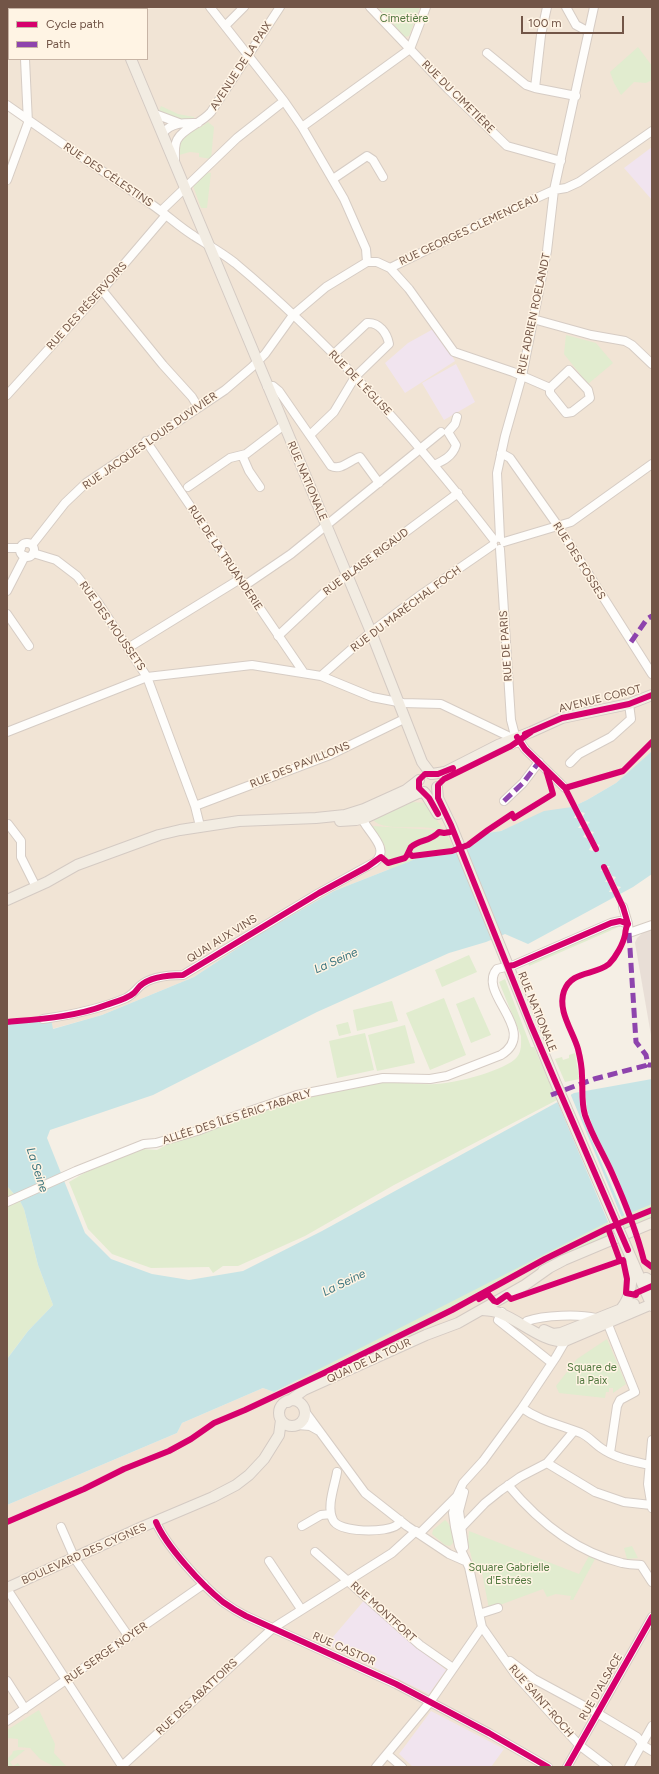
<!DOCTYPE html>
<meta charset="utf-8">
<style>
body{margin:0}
#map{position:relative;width:659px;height:1774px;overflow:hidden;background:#f5efe5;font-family:Figtree,sans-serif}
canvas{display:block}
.frame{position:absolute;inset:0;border:8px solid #725547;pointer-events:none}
.legend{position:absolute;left:8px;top:8px;width:140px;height:52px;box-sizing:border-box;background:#fff4e4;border:1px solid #c7b4a5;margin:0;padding:5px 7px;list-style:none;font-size:12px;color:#725547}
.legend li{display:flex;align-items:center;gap:8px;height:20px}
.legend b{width:20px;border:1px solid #c7b4a5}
.scale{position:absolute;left:521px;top:16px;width:103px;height:18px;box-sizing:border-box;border:2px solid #725547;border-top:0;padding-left:5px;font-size:12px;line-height:14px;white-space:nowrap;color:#725547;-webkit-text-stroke:3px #fff4e4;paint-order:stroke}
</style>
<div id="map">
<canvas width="659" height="1774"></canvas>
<div class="frame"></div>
<ul class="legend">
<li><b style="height:5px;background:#d6006c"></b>Cycle path</li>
<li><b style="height:5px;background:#8e44ad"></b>Path</li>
</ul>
<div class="scale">100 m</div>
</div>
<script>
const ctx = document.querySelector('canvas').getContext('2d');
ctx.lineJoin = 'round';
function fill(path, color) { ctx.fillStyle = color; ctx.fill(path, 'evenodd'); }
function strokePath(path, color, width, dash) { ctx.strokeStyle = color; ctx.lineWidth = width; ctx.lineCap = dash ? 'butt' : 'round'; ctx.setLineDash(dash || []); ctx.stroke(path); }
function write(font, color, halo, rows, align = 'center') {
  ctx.font = font + ' Figtree,sans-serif'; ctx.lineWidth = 3; ctx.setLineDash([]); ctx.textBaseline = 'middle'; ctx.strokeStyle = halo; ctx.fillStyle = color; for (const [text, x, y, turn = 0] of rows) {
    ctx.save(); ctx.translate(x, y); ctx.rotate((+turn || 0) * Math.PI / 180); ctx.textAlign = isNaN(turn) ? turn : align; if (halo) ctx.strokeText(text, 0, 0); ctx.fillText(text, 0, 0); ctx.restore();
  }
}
const residential = new Path2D(`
 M 7,7 L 652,7 L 652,751 L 616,783 L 587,800 L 572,807 L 517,824 L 501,831 L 487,833 L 475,844 L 453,854 L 418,858 L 334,891 L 256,936 L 194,977 L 102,1015 L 52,1029 L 51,1020 L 7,1024 L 7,163 L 23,122 L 7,110 ZM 9,9 L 147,9 L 147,59 L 9,59 Z
 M 652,1204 L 652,1767 L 7,1767 L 7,1505 L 177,1433 L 182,1423 L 263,1388 L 274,1392 L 608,1222 Z`);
const industrial = new Path2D(`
 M 652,928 L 652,1041 L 635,943 L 637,938 L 646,930 Z`);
const education = new Path2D(`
 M 652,147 L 652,200 L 624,168 Z
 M 435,328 L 455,361 L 405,393 L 385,363 L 408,343 Z
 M 456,364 L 475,402 L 444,420 L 422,383 Z
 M 367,1597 L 393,1628 L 446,1670 L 429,1694 L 327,1644 Z
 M 431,1711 L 504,1749 L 491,1767 L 413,1767 L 399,1754 Z`);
const green = new Path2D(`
 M 378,7 L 420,7 L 409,36 L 405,37 Z
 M 638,47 L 652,66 L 652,80 L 646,83 L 634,82 L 621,95 L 614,83 L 610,72 Z
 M 161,106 L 178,114 L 194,117 L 194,119 C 182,120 168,121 159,111 Z
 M 208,122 L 214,127 L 211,159 L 199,157 L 199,153 L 190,152 L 179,155 C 172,135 197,132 208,122 Z
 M 205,172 L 211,173 L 207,208 L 201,208 L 192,183 Z
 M 566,335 L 596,343 L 613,363 L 588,384 L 564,354 Z
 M 412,802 L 426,803 L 442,828 L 440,830 C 422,823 386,833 373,820 Z
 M 372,826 L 435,830 L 437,833 L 411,846 L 405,857 L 388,861 L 386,858 L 385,846 Z
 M 438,834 L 447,835 L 456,853 L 418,858 L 389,870 L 387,864 L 402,860 L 412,854 L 410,851 C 416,841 430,842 438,834 Z
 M 617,925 L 621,926 L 529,966 L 528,963 Z
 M 469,955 L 477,972 L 442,987 L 435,970 Z
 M 505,979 L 531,1047 L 534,1047 L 557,1100 L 394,1185 L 305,1236 L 238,1266 L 223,1266 L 213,1273 L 209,1267 L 151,1268 L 112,1254 L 88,1229 L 69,1182 L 86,1172 L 142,1149 L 157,1150 L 172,1142 L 239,1116 L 294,1099 L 391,1081 L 392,1083 C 407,1082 421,1085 436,1084 C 453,1084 507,1070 517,1057 C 522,1051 521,1043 521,1036 L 499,982 Z
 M 474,997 L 491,1035 L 471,1043 L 456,1004 Z
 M 444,998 L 466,1055 L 430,1070 L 406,1013 Z
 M 392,1001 L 398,1021 L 357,1031 L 353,1010 Z
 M 348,1022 L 351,1033 L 339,1036 L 336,1025 Z
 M 405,1025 L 415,1063 L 377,1071 L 368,1035 Z
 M 365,1033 L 374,1070 L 337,1078 L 329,1041 Z
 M 575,1053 L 579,1079 L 565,1082 L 555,1059 L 562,1057 L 563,1060 L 569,1058 L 569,1055 Z
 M 7,1186 L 20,1201 L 24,1209 L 38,1265 L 53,1305 L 28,1331 L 7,1359 Z
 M 652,1201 L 652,1218 L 571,1252 L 483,1294 L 423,1329 L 303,1387 L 297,1377 L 590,1227 Z
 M 607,1339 L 626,1384 L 613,1393 L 613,1388 L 609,1388 L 609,1392 L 606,1392 L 605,1398 L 559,1393 L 556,1386 L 577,1359 Z
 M 445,1520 C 451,1524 454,1536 453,1543 L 450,1546 L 445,1545 L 432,1534 L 433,1530 Z
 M 469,1531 L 579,1574 L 589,1556 L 595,1559 L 573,1600 L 570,1600 L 571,1596 L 556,1594 L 547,1597 L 543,1589 L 489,1609 L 481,1567 L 474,1568 L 468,1543 Z
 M 632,1546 L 638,1558 L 627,1559 L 624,1548 Z
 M 39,1710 L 55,1744 L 54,1753 L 67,1767 L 55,1767 L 40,1759 L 30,1748 L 18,1747 L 18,1739 L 7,1738 L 7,1730 Z
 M 18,1750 L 25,1750 L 10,1762 L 13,1766 L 18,1763 L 21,1767 L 8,1767 L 7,1759 L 12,1754 L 13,1751 Z`);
const water = new Path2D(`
 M 652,751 L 652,874 L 633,887 L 528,944 L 505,934 L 486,942 L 449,953 L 317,1012 L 153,1095 L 50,1130 L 47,1138 L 85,1233 L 111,1259 L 152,1274 L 189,1280 L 243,1271 L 322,1231 L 574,1093 L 652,1079 L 652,1204 L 608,1222 L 274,1392 L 263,1388 L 182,1423 L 177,1433 L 7,1505 L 7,1359 L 28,1331 L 53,1305 L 38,1265 L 24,1209 L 20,1201 L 7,1186 L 7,1024 L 47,1021 L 51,1019 L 53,1029 L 102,1015 L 194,977 L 256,936 L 334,891 L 418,858 L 453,854 L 475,844 L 487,833 L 501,831 L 544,811 L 572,807 L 587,800 L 616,783 Z`);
const pier = new Path2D(`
 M 577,804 L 581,812 L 585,813 L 583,816 L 585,821 L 590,822 L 587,825 L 590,831 L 594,832 L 592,835 L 597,844 L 600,845 L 598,848 L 593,851 L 589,850 L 591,846 L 587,838 L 583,837 L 585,834 L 583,828 L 578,828 L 581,824 L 578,818 L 574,818 L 576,814 L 572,807 Z
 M 607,866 L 610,866 L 608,869 L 612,876 L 616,877 L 614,880 L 617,886 L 621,887 L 618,890 L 621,896 L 616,898 L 613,892 L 609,892 L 611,888 L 608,882 L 605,882 L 607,879 L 603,871 L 600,871 Z
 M 585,1089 L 587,1109 L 593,1128 L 618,1178 L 631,1214 L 625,1217 L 581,1115 L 579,1090 Z
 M 570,1093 L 622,1218 L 609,1224 L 557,1101 Z`);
const minor = new Path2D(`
 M 210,7 L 284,101 L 302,127 L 344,199 L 366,249 L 367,262
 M 370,7 L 448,89 L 507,146 L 561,161
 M 547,7 L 541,35 L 535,88 L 576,96
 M 566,7 L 576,25 L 589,32
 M 26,9 L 26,7
 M 225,26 L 244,7
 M 487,53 L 526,85 L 535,88
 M 7,105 C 55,139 103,172 151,204 C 166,214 179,227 194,236 C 208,245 221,252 235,263 C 332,344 417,440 494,540
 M 155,114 L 179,123
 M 302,127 L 410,49 L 426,7
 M 163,133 C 172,122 185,123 198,123
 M 175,162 C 175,155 174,146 177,140 C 182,129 202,123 211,112 L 280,7
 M 333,179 L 367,156 L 373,160 L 383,177
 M 7,180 L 28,123 L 25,59
 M 161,211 L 237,138 L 284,101
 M 390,268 L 409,289 L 454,352 L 513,372 L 550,388 L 550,393 L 566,413 L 572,412 L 590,398 L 588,390 L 569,370 L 550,388
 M 102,290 L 163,365 L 192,397 L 198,407
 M 533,319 L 591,335 L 625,341 L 632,345 L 652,364
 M 267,386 L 273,386 L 279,391 L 331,466 C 341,471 350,460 360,457 L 379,483
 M 7,395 L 102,290 L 166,215
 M 310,435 L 334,412 L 355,377 L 389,344 C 387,333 379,322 367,323 L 333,355
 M 146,441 L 304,673
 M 501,453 L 510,458 L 558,526 L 652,674
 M 242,455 L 249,471 L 260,487
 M 434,465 C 443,461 453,456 456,445 L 448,432 L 455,424 L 457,417
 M 188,487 L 230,458 L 246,454 L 284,425
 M 500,538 L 497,473 L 505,436 L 522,376 L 547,251 L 554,190 L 594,7
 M 504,542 L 571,522 L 652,464
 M20 550a7 7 0 1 1 14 0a7 7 0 1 1-14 0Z
 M 32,545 L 65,503 L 86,483 L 225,390 L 252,367 L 265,354 L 293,315 L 326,287 L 367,262 L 377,262 L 390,268 L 488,220 L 554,190 L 566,188 L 579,182 L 652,131
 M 7,548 L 21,548
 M 500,549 L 511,720 L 517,743
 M 33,553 L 56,560 L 77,576 L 97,601 L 147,677 L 195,806 L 200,826
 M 244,586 L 291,554 L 441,432
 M 7,591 L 25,556
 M 7,614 L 29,646
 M 278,636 L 325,592 L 458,493
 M 128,648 L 240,579
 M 321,676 L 371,632 L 422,594 L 493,545
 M 7,732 L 147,677 L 252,665 L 321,676 L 372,697 L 403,703 L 441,704 L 508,736 L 512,745
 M 517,737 L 525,749 L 565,788
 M 570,763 L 579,754 L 611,737 L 631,719 L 629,704
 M 504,801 L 523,783 L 539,762
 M 195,806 L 330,755 L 404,719
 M 8,824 L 21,841 L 21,857 L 36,887
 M 623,907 L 628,924 L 629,933 L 652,925
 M 43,1019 C 71,1015 100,1009 126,998 C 132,995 135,991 140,986 C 151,976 169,975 183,975 L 319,893 L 375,862 C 392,848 365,831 360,814
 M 7,1202 L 76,1171 L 144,1144 L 156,1143 L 197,1131 L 238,1115 L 297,1095 L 383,1078 L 430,1079 L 447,1076 L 501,1055 C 540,1031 476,993 497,969 L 514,965 L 611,923 L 620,921 L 628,924
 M 502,1312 L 498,1320 L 552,1363
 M 527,1321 C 544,1315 579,1314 596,1318
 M 607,1322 L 635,1392 L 620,1400 L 617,1406 L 610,1453
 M 522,1408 C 540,1421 561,1425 581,1433 C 588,1436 594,1443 601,1448 C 615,1458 632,1461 649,1465
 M 304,1410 L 365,1493 L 407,1526 L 449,1554 L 465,1561
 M 297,1425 L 310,1426 L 319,1431
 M 652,1440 L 648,1484 L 652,1508
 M 547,1463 L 595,1492 L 624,1502 L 651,1505
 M 337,1472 C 335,1485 326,1507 333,1520 C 339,1533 387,1533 397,1525 C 398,1524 400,1521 400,1520
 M 508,1485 C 538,1521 576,1552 622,1563 C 629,1565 635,1564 641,1565 L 652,1582
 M 464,1492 L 459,1511 L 464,1547
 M 457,1496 L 453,1513 L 455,1527 L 459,1546 L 469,1567 L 482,1627 L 515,1674 L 579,1745 L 608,1767
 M 156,1522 C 166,1546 202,1585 223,1602 C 230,1607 238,1612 246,1616 L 396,1684 L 489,1733 L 548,1767
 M 302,1526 L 321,1515 L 331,1514
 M 61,1527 L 75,1559 L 129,1637
 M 461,1528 L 485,1503 L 500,1491 L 520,1477 L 547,1463 L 574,1431
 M 419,1534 L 457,1496 L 463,1483 L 483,1461 L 522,1408 L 556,1357 L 567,1338
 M 315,1552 L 420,1645 L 453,1668
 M 269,1561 L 301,1609
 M 7,1589 L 122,1766
 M 479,1614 L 498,1608
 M 510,1661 L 534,1679 L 597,1713 L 637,1737 L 644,1746 L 652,1751
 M 7,1681 L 25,1709
 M 7,1721 L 204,1584
 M 387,1754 L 402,1767
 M 121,1767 L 273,1628 L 392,1553 L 416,1531
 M 376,1767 L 430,1702 L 482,1627
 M 567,1767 L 652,1617
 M 629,1767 L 652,1726`);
const major = new Path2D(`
 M 109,7 L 109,9
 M 131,59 L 371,632 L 422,762 L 431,774
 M 432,774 L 445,772 L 498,745 L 531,732 L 562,718 L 629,704 L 652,695
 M 437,787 L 438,798 L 451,825 L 554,1079
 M 425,793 L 438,814
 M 340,821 L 356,820 L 365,818 L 418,793 L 424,792
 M 7,900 L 47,882 L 77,865 L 159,835 L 180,830 L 239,821 L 316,818 L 345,815 L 364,809 L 406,790 L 419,780
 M 625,1244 L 652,1306
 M 543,1271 L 564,1260 L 652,1223
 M 646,1278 L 652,1282
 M 621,1309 C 632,1295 632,1282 631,1264
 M 483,1310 C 489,1311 496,1311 502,1314 C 520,1321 546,1344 565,1341 L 652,1304
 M 544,1330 L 553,1334 L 561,1333 L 634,1304
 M279 1413a13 13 0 1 1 26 0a13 13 0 1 1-26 0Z
 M 288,1402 L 304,1390 L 426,1335 L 458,1323 L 525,1285 L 549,1268
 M 7,1588 L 142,1527 L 213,1497 L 236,1485 L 249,1475 L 264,1459 L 279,1435 L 281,1420`);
const majorBridge = new Path2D(`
 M 554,1079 L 625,1244`);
const quiet = new Path2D(`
 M 631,642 L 647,619 L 652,616
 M 504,801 L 523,783 L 539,762
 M 629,933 L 636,1042 L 646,1055 L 648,1065 L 652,1065
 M 551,1095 L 594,1079 L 648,1065
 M 651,1505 L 652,1505`);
const cycleway = new Path2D(`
 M 531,732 L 511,746 L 444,779 L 438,785 L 438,798 L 451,825 L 531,1025 L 628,1250
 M 525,734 L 562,718 L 629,704 L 652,695
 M 517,737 L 525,749 L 565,788 L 596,849
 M 565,788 L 623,771 L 652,742
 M 438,814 L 429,798 L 419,788 L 419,780 L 425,774 L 438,774 L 453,768
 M 409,853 L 412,856 L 452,851 L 468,845 L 488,830 L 512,814 L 514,818 L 553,794 L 546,770
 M 604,867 L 623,907 L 628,924
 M 628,924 C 625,928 626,930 625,935 C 623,944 616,957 609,964 C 594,976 572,970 564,991 C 557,1011 573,1031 578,1049 C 580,1057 582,1067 582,1076 C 583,1089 581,1102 585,1115 C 592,1136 603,1153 612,1173 C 624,1200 637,1233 644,1261 L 652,1267
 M 508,966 L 514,965 L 611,923 L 620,921 L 628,924
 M 7,1022 C 40,1019 75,1017 106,1005 C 115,1002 127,999 134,993 C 136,991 138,988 140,986 C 151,976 169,975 183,975 L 319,893 L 367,867 L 381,857 L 388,863 L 405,858 C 408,855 409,850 411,847 C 420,839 430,842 439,832 L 444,833 L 450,832
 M 608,1228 L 620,1261 L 623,1260 L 627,1279 L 626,1293 L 636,1295 L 636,1293 L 652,1286
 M 479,1299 L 488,1294 L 494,1301 L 497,1302 L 507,1295 L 511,1299 L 620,1261
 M 7,1522 L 84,1489 L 124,1469 L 169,1451 L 191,1439 L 214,1423 L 245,1410 L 326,1372 L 452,1310 L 545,1259 L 608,1228 L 652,1210
 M 156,1522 C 166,1546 202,1585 223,1602 C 230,1607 238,1612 246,1616 L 396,1684 L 489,1733 L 548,1767
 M 567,1767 L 652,1617`);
const parkNames = [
 ["Cimetière",404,19],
 ["Square de",592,1368],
 ["la Paix",592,1381],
 ["Square Gabrielle",509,1568],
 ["d'Estrées",509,1581]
];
const streetNames = [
 ["AVENUE DE LA PAIX",241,66,-57],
 ["RUE DU CIMETIÈRE",458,97,45],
 ["RUE DES CÉLESTINS",108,175,34],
 ["RUE GEORGES CLEMENCEAU",469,230,-25],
 ["RUE DES RÉSERVOIRS",87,306,-48],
 ["RUE ADRIEN ROELANDT",534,314,-78],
 ["RUE DE L'ÉGLISE",360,383,46],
 ["RUE JACQUES LOUIS DUVIVIER",150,441,-35],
 ["RUE NATIONALE",307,481,67],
 ["RUE DE LA TRUANDERIE",225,558,56],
 ["RUE DES FOSSES",579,561,58],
 ["RUE BLAISE RIGAUD",366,562,-37],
 ["RUE DU MARÉCHAL FOCH",406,609,-37],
 ["RUE DES MOUSSETS",112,626,55],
 ["RUE DE PARIS",506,646,-94],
 ["AVENUE COROT",600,699,-14],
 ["RUE DES PAVILLONS",300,765,-22],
 ["QUAI AUX VINS",222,939,-32],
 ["RUE NATIONALE",537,1012,68],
 ["ALLÉE DES ÎLES ÉRIC TABARLY",237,1117,-18],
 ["QUAI DE LA TOUR",369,1361,-25],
 ["BOULEVARD DES CYGNES",84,1554,-24],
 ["RUE MONTFORT",383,1612,42],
 ["RUE CASTOR",344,1649,24],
 ["RUE SERGE NOYER",106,1653,-35],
 ["RUE D'ALSACE",601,1687,-60],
 ["RUE DES ABATTOIRS",197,1697,-43],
 ["RUE SAINT-ROCH",541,1701,49]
];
const waterNames = [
 ["La Seine",336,961,-24],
 ["La Seine",37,1170,72],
 ["La Seine",344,1283,-26]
];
fill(residential, '#f1e4d5');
fill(industrial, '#e8ded6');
fill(education, '#f1e4ef');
fill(green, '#e1eccf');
fill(water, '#c7e4e5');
fill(pier, '#f5efe5');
strokePath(minor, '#d6ccc4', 10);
strokePath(major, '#d4cac3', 12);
strokePath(minor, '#fefdfb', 8);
strokePath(major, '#f2ece2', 10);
strokePath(majorBridge, '#d4cac3', 12, []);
strokePath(majorBridge, '#f2ece2', 10);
strokePath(quiet, '#8e44ad', 5, [10, 5]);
strokePath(cycleway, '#d6006c', 6);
write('11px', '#51783f', '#fff4e4', parkNames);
write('11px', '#725547', '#fff4e4', streetNames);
write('italic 12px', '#3e767f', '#fff4e4', waterNames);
</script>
